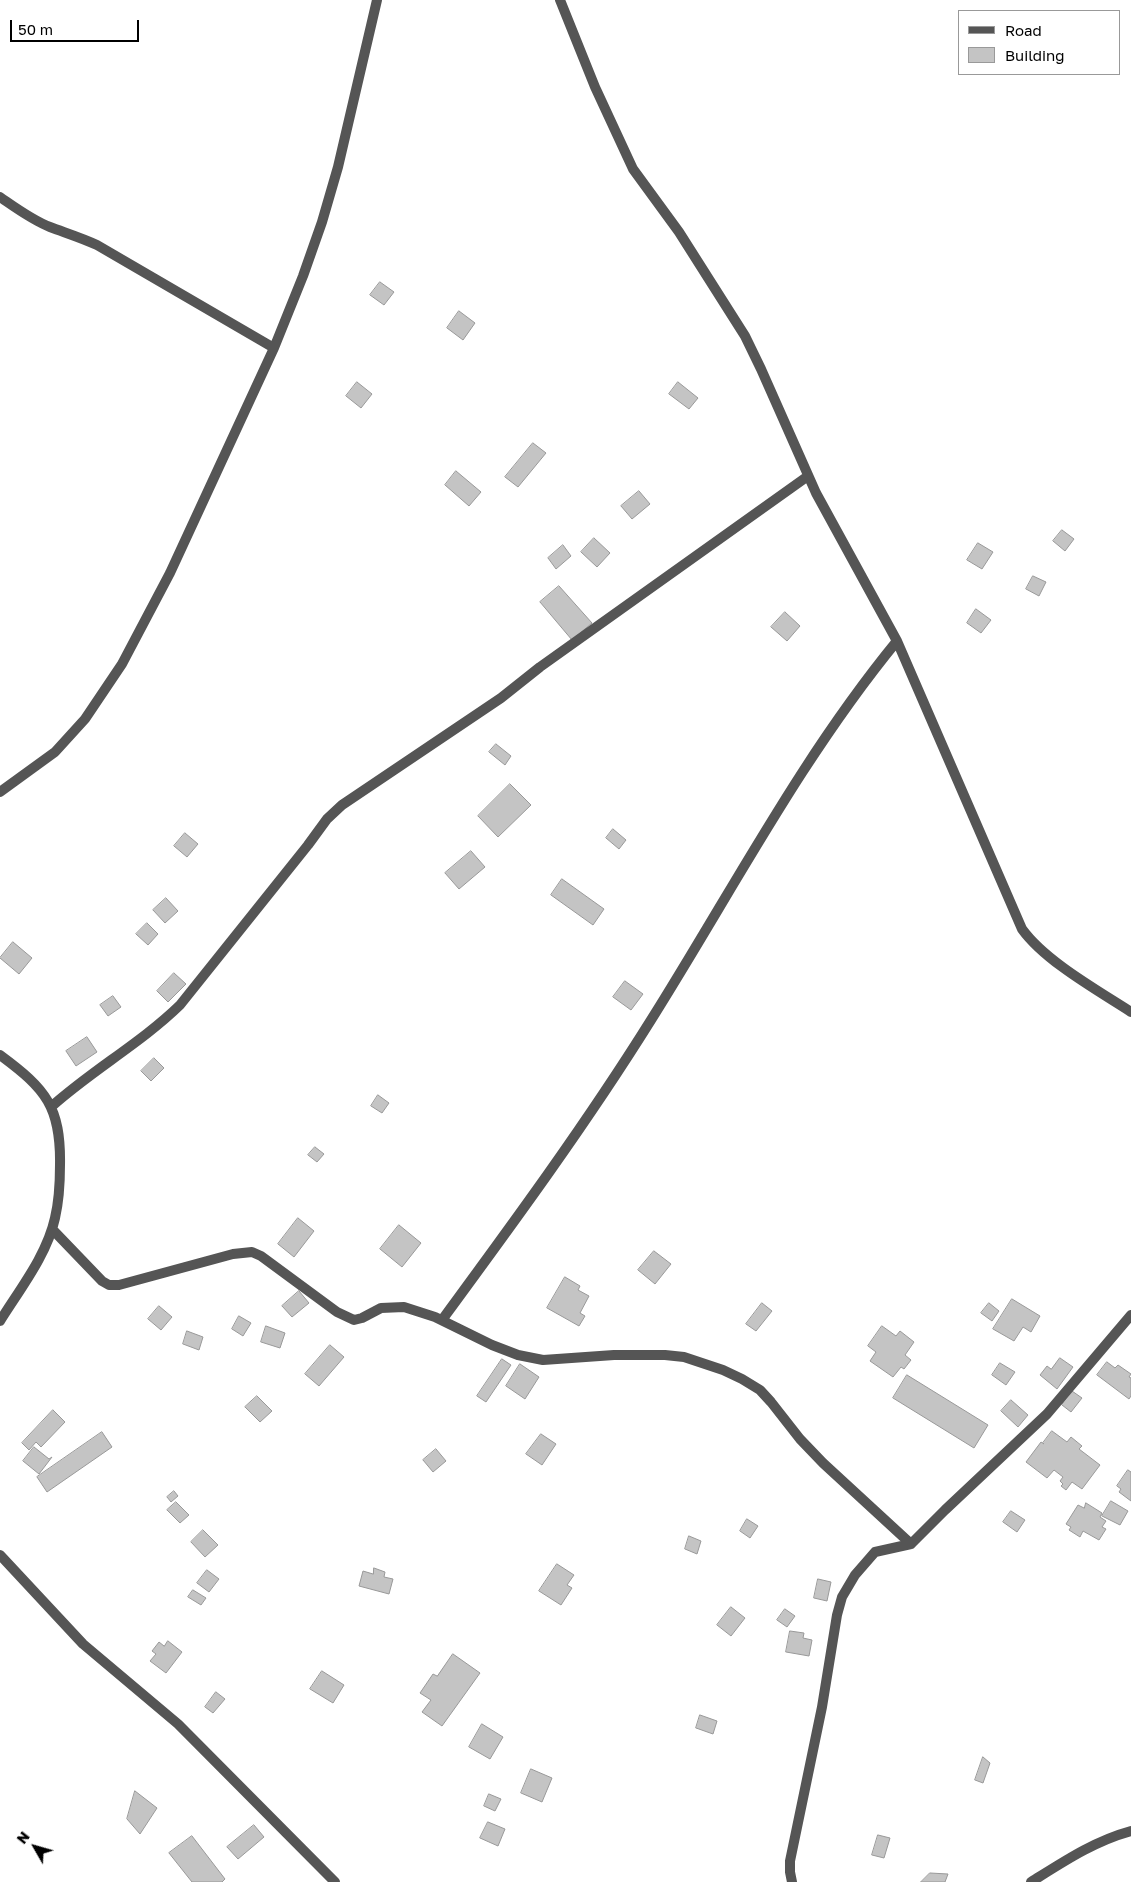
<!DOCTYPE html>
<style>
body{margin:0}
#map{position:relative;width:1131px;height:1882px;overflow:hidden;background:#fff;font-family:"Golos Text",sans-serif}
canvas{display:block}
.legend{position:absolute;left:958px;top:10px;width:162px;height:65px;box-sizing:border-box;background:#fff;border:1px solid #999;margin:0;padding:6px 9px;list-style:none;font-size:15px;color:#000}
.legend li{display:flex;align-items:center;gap:10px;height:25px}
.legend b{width:25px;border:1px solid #999}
.north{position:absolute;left:10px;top:1822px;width:50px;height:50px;-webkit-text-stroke:4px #fff;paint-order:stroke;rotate:308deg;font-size:14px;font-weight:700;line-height:20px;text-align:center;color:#000}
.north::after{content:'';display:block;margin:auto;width:18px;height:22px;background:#000;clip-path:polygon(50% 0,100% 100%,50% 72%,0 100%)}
.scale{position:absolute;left:10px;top:20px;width:129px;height:22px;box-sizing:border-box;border:2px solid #000;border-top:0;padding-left:6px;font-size:15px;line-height:18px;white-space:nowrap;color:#000;-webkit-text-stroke:4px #fff;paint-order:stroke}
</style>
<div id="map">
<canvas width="1131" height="1882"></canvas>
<ul class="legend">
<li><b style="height:6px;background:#555"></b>Road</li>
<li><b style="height:14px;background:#c4c4c4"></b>Building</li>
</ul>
<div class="north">N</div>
<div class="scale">50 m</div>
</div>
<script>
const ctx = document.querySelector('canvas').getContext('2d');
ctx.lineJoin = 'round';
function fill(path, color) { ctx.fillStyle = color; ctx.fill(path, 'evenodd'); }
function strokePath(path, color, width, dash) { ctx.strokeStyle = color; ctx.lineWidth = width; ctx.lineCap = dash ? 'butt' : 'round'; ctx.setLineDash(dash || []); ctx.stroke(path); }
const building = new Path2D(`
 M 380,282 L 394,292 L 384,305 L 370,295 Z
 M 459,311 L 475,323 L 463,340 L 447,328 Z
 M 357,382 L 372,394 L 361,408 L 346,396 Z
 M 678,382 L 698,398 L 689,409 L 669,394 Z
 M 533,443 L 546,453 L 518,487 L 505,477 Z
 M 456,471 L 481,492 L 469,506 L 445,485 Z
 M 639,491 L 650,504 L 632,519 L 621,506 Z
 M 1062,530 L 1074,539 L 1065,551 L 1053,541 Z
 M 594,538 L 610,553 L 597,567 L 581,552 Z
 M 978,543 L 993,552 L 982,569 L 967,560 Z
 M 563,545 L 571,556 L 556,569 L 548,558 Z
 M 1033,576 L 1046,582 L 1039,596 L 1026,589 Z
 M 559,586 L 592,623 L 572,640 L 540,602 Z
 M 976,609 L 991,620 L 981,633 L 967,623 Z
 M 785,612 L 800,626 L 787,641 L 771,627 Z
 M 496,744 L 511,756 L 505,765 L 489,752 Z
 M 510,784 L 531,805 L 498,837 L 478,816 Z
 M 613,829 L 626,840 L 619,849 L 606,838 Z
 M 185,833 L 198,844 L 187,857 L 174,846 Z
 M 471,851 L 485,867 L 459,889 L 445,873 Z
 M 562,879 L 604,909 L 593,925 L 551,895 Z
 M 166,898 L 178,911 L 165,923 L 153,910 Z
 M 147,923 L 158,934 L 148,945 L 136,934 Z
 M 13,942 L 32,958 L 19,974 L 0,958 Z
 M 174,973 L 186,984 L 168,1002 L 157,991 Z
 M 625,981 L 643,994 L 631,1010 L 613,997 Z
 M 113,996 L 121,1007 L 108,1016 L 100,1005 Z
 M 87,1037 L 97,1052 L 76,1066 L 66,1051 Z
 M 154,1058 L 164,1068 L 151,1081 L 141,1071 Z
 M 378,1095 L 389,1103 L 382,1113 L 371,1106 Z
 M 315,1147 L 324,1154 L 317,1162 L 308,1155 Z
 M 298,1218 L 314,1231 L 294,1257 L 278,1244 Z
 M 399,1225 L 421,1243 L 402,1267 L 380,1249 Z
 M 654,1251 L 671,1264 L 655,1284 L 638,1270 Z
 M 565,1277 L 580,1286 L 578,1290 L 589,1296 L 580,1313 L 585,1316 L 579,1326 L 547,1308 Z
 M 299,1291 L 309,1303 L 292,1317 L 282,1306 Z
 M 1012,1299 L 1040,1316 L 1031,1332 L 1023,1327 L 1014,1341 L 993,1329 Z
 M 762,1303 L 772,1311 L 756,1331 L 746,1324 Z
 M 989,1303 L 999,1311 L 992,1321 L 981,1313 Z
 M 159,1306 L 172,1317 L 161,1330 L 148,1319 Z
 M 239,1316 L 251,1323 L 243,1336 L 232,1329 Z
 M 266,1326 L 285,1333 L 280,1348 L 261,1342 Z
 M 882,1326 L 896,1336 L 900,1331 L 914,1342 L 905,1355 L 911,1360 L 904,1369 L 901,1367 L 893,1377 L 870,1361 L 876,1352 L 868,1346 Z
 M 187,1331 L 203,1337 L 199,1350 L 183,1344 Z
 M 330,1345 L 344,1357 L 319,1386 L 305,1374 Z
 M 1060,1358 L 1073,1367 L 1057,1389 L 1040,1375 L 1047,1366 L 1051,1369 Z
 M 502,1359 L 511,1365 L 486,1402 L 477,1396 Z
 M 1107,1362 L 1115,1368 L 1118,1365 L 1131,1374 L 1129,1377 L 1131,1378 L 1131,1396 L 1129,1399 L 1097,1375 Z
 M 1000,1363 L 1015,1372 L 1006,1385 L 992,1375 Z
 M 520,1364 L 539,1377 L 525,1399 L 506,1386 Z
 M 907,1375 L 988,1425 L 974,1448 L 893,1398 Z
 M 1072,1391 L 1082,1398 L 1071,1412 L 1062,1405 Z
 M 257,1396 L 272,1411 L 260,1422 L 245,1407 Z
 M 1011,1400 L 1028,1415 L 1018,1427 L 1001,1411 Z
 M 53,1410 L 65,1422 L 41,1447 L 36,1442 L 29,1450 L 22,1443 Z
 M 1052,1431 L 1067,1442 L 1071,1437 L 1082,1446 L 1079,1449 L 1100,1465 L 1082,1489 L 1072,1482 L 1066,1490 L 1061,1486 L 1063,1484 L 1060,1481 L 1063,1477 L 1054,1470 L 1047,1478 L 1026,1462 L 1041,1442 L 1044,1444 L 1043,1443 Z
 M 102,1432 L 112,1447 L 47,1492 L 37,1477 Z
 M 541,1434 L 556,1444 L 542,1465 L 526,1454 Z
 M 34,1447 L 49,1459 L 52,1457 L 39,1474 L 23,1461 Z
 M 436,1449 L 446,1461 L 433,1472 L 423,1460 Z
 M 1128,1470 L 1131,1472 L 1131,1501 L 1119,1492 L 1121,1489 L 1117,1486 Z
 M 174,1491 L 178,1496 L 171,1502 L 167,1497 Z
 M 1111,1501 L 1128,1511 L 1120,1525 L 1102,1516 Z
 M 176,1502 L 189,1515 L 180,1523 L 167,1510 Z
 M 1086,1503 L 1102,1513 L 1100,1517 L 1106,1521 L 1102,1527 L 1106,1529 L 1099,1540 L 1083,1531 L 1080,1537 L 1069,1530 L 1071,1527 L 1066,1524 L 1078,1505 L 1084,1508 Z
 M 1011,1511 L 1025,1520 L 1017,1532 L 1003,1522 Z
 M 747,1519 L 758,1526 L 750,1538 L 740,1531 Z
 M 203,1530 L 218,1545 L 205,1557 L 191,1542 Z
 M 689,1536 L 701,1541 L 697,1554 L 685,1549 Z
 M 557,1564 L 574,1575 L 567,1585 L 572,1588 L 561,1605 L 539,1591 Z
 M 374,1568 L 385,1572 L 384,1577 L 393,1579 L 389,1594 L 359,1586 L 363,1571 L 373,1574 Z
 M 207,1570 L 219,1579 L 209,1592 L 197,1583 Z
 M 818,1579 L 831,1582 L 827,1601 L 814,1598 Z
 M 193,1590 L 206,1598 L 201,1605 L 188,1597 Z
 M 731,1607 L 745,1618 L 731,1636 L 717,1625 Z
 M 785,1609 L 795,1616 L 787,1627 L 777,1620 Z
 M 790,1631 L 804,1633 L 803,1638 L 812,1640 L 809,1656 L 786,1652 Z
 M 168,1641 L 182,1652 L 166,1673 L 150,1661 L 156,1654 L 152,1651 L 159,1642 L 164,1646 Z
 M 453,1654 L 480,1673 L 442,1726 L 422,1712 L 431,1700 L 420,1693 L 433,1674 L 437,1676 Z
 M 322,1671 L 344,1685 L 333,1703 L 310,1689 Z
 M 216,1692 L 225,1699 L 213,1713 L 205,1707 Z
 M 700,1715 L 717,1721 L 713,1734 L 696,1728 Z
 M 482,1724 L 503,1737 L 490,1759 L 469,1747 Z
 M 983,1757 L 990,1763 L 983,1783 L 975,1780 Z
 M 531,1769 L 552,1778 L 542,1802 L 521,1793 Z
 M 135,1791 L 157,1808 L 140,1834 L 127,1819 Z
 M 489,1794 L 501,1799 L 495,1811 L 484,1806 Z
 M 488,1822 L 505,1829 L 498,1846 L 480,1838 Z
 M 254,1825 L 264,1837 L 238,1859 L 227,1847 Z
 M 878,1835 L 890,1838 L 884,1858 L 872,1855 Z
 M 192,1836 L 225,1879 L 222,1882 L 192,1882 L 169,1853 Z
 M 930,1873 L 948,1874 L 945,1882 L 921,1882 Z`);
const street = new Path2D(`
 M 560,0 L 595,87 L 633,169 L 679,232 L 745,336 L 761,369 L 816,493 L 897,641 L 1022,929 C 1045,961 1097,990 1131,1012
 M 0,197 C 16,208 32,220 50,227 C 66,233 82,238 97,245 L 274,348
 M 0,792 L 55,752 L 85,719 L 122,664 L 170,573 L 274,348 L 303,276 L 322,222 L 338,167 L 377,0
 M 0,1055 C 46,1089 61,1107 60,1165 C 60,1183 59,1201 55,1218 C 47,1255 20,1289 0,1321
 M 51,1107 C 92,1070 141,1043 180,1005 L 308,845 L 327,819 L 342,805 L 501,698 L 540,667 L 808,476
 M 52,1229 L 102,1281 L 109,1285 L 119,1285 L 233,1254 L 252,1252 L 261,1256 L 337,1312 L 354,1320 L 362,1318 L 381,1308 L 404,1307 L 435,1317 L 492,1345 L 518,1355 L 543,1360 L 614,1355 L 665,1355 L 684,1357 L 723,1370 L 742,1379 L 760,1390 L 771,1402 L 800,1439 L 823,1463 L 911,1544
 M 442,1320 C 514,1222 586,1124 651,1020 C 731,893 801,758 897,641
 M 0,1555 L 83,1644 L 178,1724 L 335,1882
 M 792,1882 L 790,1872 L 790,1861 L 822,1707 L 837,1615 L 842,1597 L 855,1575 L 875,1552 L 911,1544 L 945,1510 L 1047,1414 L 1131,1315
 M 1031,1882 C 1063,1862 1094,1841 1131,1831`);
fill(building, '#c4c4c4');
strokePath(building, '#999', 1);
strokePath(street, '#555', 10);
</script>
